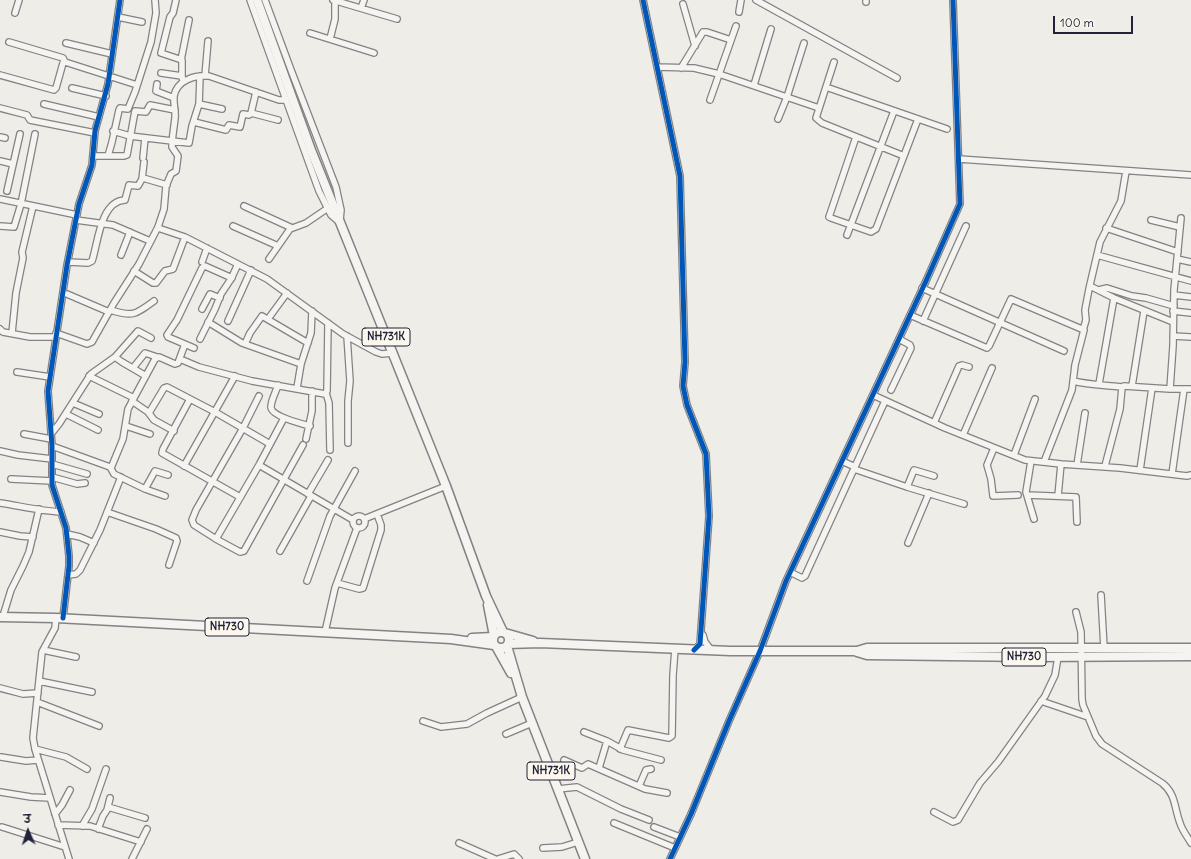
<!DOCTYPE html>
<meta charset="utf-8">
<style>
body{margin:0}
#map{position:relative;width:1191px;height:859px;overflow:hidden;background:#efede8;font-family:Delius,"Playpen Sans Deva",sans-serif}
canvas{display:block}
.north{position:absolute;left:8px;top:811px;width:40px;height:40px;-webkit-text-stroke:3px #fbf7ec;paint-order:stroke;rotate:357deg;font-size:11px;font-weight:700;line-height:16px;text-align:center;color:#22223b}
.north::after{content:'';display:block;margin:auto;width:14px;height:18px;background:#22223b;clip-path:polygon(50% 0,100% 100%,50% 72%,0 100%)}
.scale{position:absolute;left:1053px;top:16px;width:80px;height:18px;box-sizing:border-box;border:2px solid #22223b;border-top:0;padding-left:5px;font-size:12px;line-height:14px;white-space:nowrap;color:#22223b;-webkit-text-stroke:3px #fbf7ec;paint-order:stroke}
</style>
<div id="map">
<canvas width="1191" height="859"></canvas>
<div class="north">उ</div>
<div class="scale">100 m</div>
</div>
<script>
const ctx = document.querySelector('canvas').getContext('2d');
ctx.lineJoin = 'round';
function strokePath(path, color, width, dash) { ctx.strokeStyle = color; ctx.lineWidth = width; ctx.lineCap = dash ? 'butt' : 'round'; ctx.setLineDash(dash || []); ctx.stroke(path); }
function write(font, color, halo, rows, align = 'center') {
  ctx.font = font + ' Delius,sans-serif'; ctx.lineWidth = 3; ctx.setLineDash([]); ctx.textBaseline = 'middle'; ctx.strokeStyle = halo; ctx.fillStyle = color; for (const [text, x, y, turn = 0] of rows) {
    ctx.save(); ctx.translate(x, y); ctx.rotate((+turn || 0) * Math.PI / 180); ctx.textAlign = isNaN(turn) ? turn : align; if (halo) ctx.strokeText(text, 0, 0); ctx.fillText(text, 0, 0); ctx.restore();
  }
}
const minor = new Path2D(`
 M 176,0 L 173,13 L 170,17 L 161,53 L 182,60 L 182,76 L 183,81
 M 250,0 L 319,191 L 331,215 L 339,222
 M 265,0 L 291,70 L 336,187 L 341,210 L 340,220
 M 333,0 L 397,19
 M 643,0 L 680,176 L 685,362 L 683,386 L 687,405 L 706,454 L 709,516 L 700,644 L 694,650
 M 756,0 L 897,78
 M 866,2 L 866,0
 M 683,4 L 695,46
 M 361,8 L 364,0
 M 739,12 L 741,0
 M 15,13 L 19,0
 M 118,17 L 142,22
 M 310,33 L 374,53
 M 330,39 L 335,19 L 335,1
 M 9,42 L 63,58 L 65,62
 M 66,43 L 112,54
 M 181,60 L 189,20
 M 834,62 L 816,118 L 822,123 L 904,156
 M 657,67 L 694,68 L 719,74 L 819,108
 M 681,68 L 703,32 L 707,32 L 731,40
 M 161,73 L 182,76
 M 0,75 L 54,90 L 56,88 L 63,63 L 65,62 L 137,85
 M 205,76 L 208,41
 M 157,84 L 156,91 L 174,98
 M 754,85 L 771,29
 M 826,87 L 947,129
 M 72,88 L 106,96
 M 256,92 L 251,113 L 278,120
 M 710,100 L 736,26
 M 44,104 L 99,117
 M 199,104 L 222,109
 M 0,108 L 27,115 L 30,120 L 95,133
 M 778,119 L 787,97 L 804,43
 M 194,122 L 226,130 L 229,125 L 240,127 L 243,114 L 249,115 L 252,113
 M 113,131 L 130,136 L 189,143 L 192,126 L 199,104 L 200,76
 M 0,137 L 5,138
 M 856,137 L 829,217 L 831,218 L 871,232 L 876,229 L 918,119
 M 93,156 L 124,156 L 127,155 L 135,111 L 146,112 L 150,105 L 175,110
 M 108,156 L 112,142 L 119,110 L 120,108 L 128,109 L 135,92 L 151,42 L 156,13 L 155,0
 M 143,158 L 145,138
 M 959,159 L 1191,175
 M 0,161 L 13,164
 M 142,179 L 144,162
 M 7,191 L 20,134
 M 0,199 L 77,215
 M 244,206 L 292,228
 M 1181,218 L 1174,290 L 1173,346 L 1170,389 L 1191,389
 M 76,220 L 113,225 L 150,241
 M 1151,220 L 1180,227
 M 0,226 L 14,227 L 21,204 L 35,134
 M 233,226 L 278,246
 M 158,228 L 185,237 L 267,279 L 343,334 L 376,352 L 382,354 L 392,353
 M 1106,228 L 1178,252
 M 847,235 L 894,111
 M 121,255 L 130,232
 M 1097,255 L 1191,281
 M 269,259 L 290,229 L 306,223 L 328,208
 M 1177,259 L 1191,262
 M 68,262 L 88,263 L 92,261 C 98,244 100,201 125,200 L 129,185 L 138,186 L 142,179 L 143,178 L 167,185
 M 202,262 L 207,248
 M 134,271 L 153,283 L 156,283 L 165,271 L 173,269 L 185,237
 M 1090,286 L 1114,298 L 1173,322
 M 922,288 L 1064,351
 M 1099,290 L 1107,288 L 1132,296 L 1146,298 L 1174,306
 M 67,294 L 109,312
 M 1174,295 L 1191,297
 M 202,309 L 210,294 L 220,298
 M 110,310 C 133,317 135,315 154,301
 M 1173,311 L 1191,313
 M 910,315 L 987,348 L 989,346 L 1011,299 L 1084,330 L 1075,365 L 1072,390 L 1044,462
 M 268,319 L 287,293
 M 228,321 L 251,270
 M 923,321 L 966,226
 M 208,322 L 242,343 L 301,364
 M 0,329 L 3,332 L 30,337 L 56,337
 M 1083,330 L 1086,320 L 1085,310 L 1089,289 L 1100,242 L 1121,201 L 1126,171
 M 12,333 L 16,293 L 23,258 L 22,252 L 33,206
 M 56,333 L 87,344 L 92,342 L 114,303 L 139,264 L 158,227 L 164,209 L 166,186 L 171,174 L 176,171 L 178,156 L 172,147 C 172,137 174,128 175,118 C 176,111 173,103 174,96 C 177,80 195,75 209,76 L 279,100 L 286,100
 M 347,336 L 350,381 L 348,401 L 348,443
 M 1173,336 L 1191,337
 M 200,339 L 215,309 L 221,294 L 231,279 L 238,264
 M 245,344 L 250,333 L 262,316 L 308,343
 M 194,348 L 168,337 L 167,335 L 177,320 L 202,268 L 205,266 L 232,278
 M 115,357 L 122,362 L 146,376
 M 180,359 L 199,367 L 252,381 L 325,394 L 327,391 L 328,323
 M 133,368 L 145,353 L 157,357
 M 17,372 L 50,377
 M 89,376 L 134,398
 M 1073,381 C 1089,385 1106,385 1122,387
 M 1099,384 L 1114,298
 M 278,385 C 276,392 271,400 271,407 C 270,416 302,424 310,426
 M 1132,386 L 1144,311
 M 297,388 L 301,364 L 311,333 L 312,311
 M 891,390 L 911,348 L 910,345 L 899,339
 M 326,393 L 329,403 L 330,450
 M 873,395 L 945,428 L 1025,460 L 1061,464 L 1120,468 L 1187,476 L 1191,475
 M 259,396 L 243,428 L 196,510 L 192,520 L 194,525 L 216,539 L 240,552 L 244,551 L 303,445
 M 190,399 L 163,449 L 162,453 L 240,497
 M 132,401 L 148,412 L 154,420 L 174,431
 M 73,403 L 99,414
 M 149,413 L 164,388 L 167,387 L 215,412 L 270,444
 M 66,414 L 98,430
 M 934,423 L 959,366 L 962,365 L 969,367
 M 126,426 L 150,434
 M 24,434 L 51,439
 M 51,434 L 59,424 L 91,374 L 115,357 L 138,331 L 151,338
 M 963,435 L 992,368
 M 306,439 L 312,411 L 312,391
 M 52,446 L 110,467 L 114,474 L 145,489 L 165,496
 M 994,448 L 987,465 L 991,479 L 993,496 L 1018,495
 M 0,451 L 18,455 L 52,459
 M 1014,455 L 1035,399
 M 842,461 L 855,467
 M 1031,461 L 1026,492 L 1034,519
 M 52,464 L 87,474
 M 259,465 L 353,520
 M 1077,465 L 1085,413
 M 184,466 L 235,376
 M 1105,466 L 1120,409 L 1122,387 L 1124,386 L 1170,389
 M 111,468 L 123,439 L 128,409 L 155,359 L 159,357 L 175,364 L 178,363 L 185,344
 M 854,469 L 907,487 L 964,504
 M 1140,470 L 1152,388
 M 1172,474 L 1184,389
 M 52,477 L 77,484 L 85,483
 M 11,479 L 52,481
 M 907,487 L 914,470 L 934,476
 M 145,489 L 155,471 L 168,475
 M 308,494 L 328,460
 M 1027,495 L 1076,497 L 1077,522
 M 1058,496 L 1061,464
 M 0,503 C 20,506 41,511 61,512
 M 107,512 L 156,529 L 176,538 L 177,541 L 169,565
 M353 522a6 6 0 1 1 12 0a6 6 0 1 1-12 0Z
 M 364,519 L 446,486
 M 0,532 L 20,536 L 33,537
 M 67,534 L 80,537 L 94,543
 M 216,539 L 259,465 L 284,418
 M 908,543 L 929,493
 M 280,551 L 311,496
 M 790,572 L 802,578 L 805,576 L 885,401
 M 68,575 L 76,574 L 80,570 L 100,530 L 121,477
 M 307,581 L 330,516 L 355,471
 M 337,583 L 359,589 L 363,588 L 381,530 L 381,525 L 377,514
 M 1101,595 L 1104,648
 M 1076,612 L 1081,632 L 1082,699 L 1083,705 L 1096,736 L 1102,744 L 1162,783 C 1176,794 1174,807 1180,823 C 1182,830 1187,836 1191,843
 M 3,616 L 11,590 L 23,566 L 29,552 L 39,509
 M 56,618 L 55,628 L 42,652 L 33,738 L 35,749 L 69,859
 M 63,618 L 69,566 L 69,556 L 66,528 L 52,485 L 52,446 L 48,391 L 67,265 L 79,204 L 92,165 L 95,131 L 108,84 L 120,0
 M 325,632 L 335,588 L 357,528
 M 703,635 L 705,642 L 711,650
 M 43,650 L 76,657
 M 39,681 L 92,692
 M 0,688 L 23,694 L 38,693
 M 1041,701 L 1088,717
 M 37,702 L 99,726
 M 423,721 L 441,727 L 467,724 L 487,713 L 522,697
 M 584,732 L 607,741 L 623,750 L 661,760
 M 506,734 L 532,723
 M 35,749 L 66,757 L 87,769
 M 620,749 L 628,730 L 669,738 L 672,736 L 673,675 L 675,649
 M 1,757 L 26,761 L 38,760
 M 564,760 L 582,768 L 588,764 L 645,789 L 667,793
 M 599,768 L 607,741
 M 639,786 L 646,770 L 651,769
 M 558,789 L 577,787 L 621,809 L 649,820
 M 0,792 L 31,797 L 50,798
 M 108,807 L 145,818
 M 934,812 L 953,822 L 958,820 L 980,783 L 998,762 L 1045,696 L 1055,675 L 1058,657
 M 55,814 L 62,805 L 70,790
 M 614,823 L 675,848
 M 58,825 L 90,826 L 141,842
 M 82,826 L 92,809 L 106,769
 M 2,827 L 65,847
 M 654,827 L 680,837
 M 98,829 L 103,816 L 107,810 L 110,798
 M 459,843 L 495,859
 M 543,848 L 562,847 L 578,842
 M 132,859 L 147,829
 M 498,859 L 514,854 L 519,859
 M 670,859 L 691,814 L 729,721 L 760,651 L 786,581 L 926,281 L 960,204 L 953,0`);
const highway = new Path2D(`
 M 257,0 L 311,150 L 446,486 L 486,596 L 503,632
 M 488,605 L 494,636
 M 0,617 L 56,618 L 451,639 L 494,645
 M493 640a8 8 0 1 1 16 0a8 8 0 1 1-16 0Z
 M 505,633 L 533,641
 M 472,638 L 493,637
 M 508,644 L 540,643 L 730,651 L 857,651 L 867,648 L 1191,648
 M 507,646 L 522,697 L 585,859
 M 497,648 L 511,673
 M 857,652 L 867,655 L 1033,657 L 1191,656`);
const cycleway = new Path2D(`
 M 643,0 L 680,176 L 685,362 L 683,386 L 687,405 L 706,454 L 709,516 L 700,644 L 694,650
 M 63,618 L 69,566 L 69,556 L 66,528 L 52,485 L 52,446 L 48,391 L 67,265 L 79,204 L 92,165 L 95,131 L 108,84 L 120,0
 M 670,859 L 691,814 L 729,721 L 760,651 L 786,581 L 926,281 L 960,204 L 953,0`);
const shields = [
 [386,337,48],
 [227,627,44],
 [1024,657,44],
 [551,771,48]
];
const shieldNames = [
 ["NH731K",386,337],
 ["NH730",227,627],
 ["NH730",1024,657],
 ["NH731K",551,771]
];
strokePath(minor, '#838284', 8);
strokePath(highway, '#838284', 11);
strokePath(minor, '#f5f4f0', 5.5);
strokePath(highway, '#f5f4f0', 8);
strokePath(cycleway, '#0057b8', 5);
for (const [x, y, w] of shields) { const box = new Path2D(); box.roundRect(x - w / 2, y - 9, w, 18, 3); ctx.fillStyle = '#fbf7ec'; ctx.fill(box); strokePath(box, '#22223b', 1); }
write('bold 11px', '#22223b', null, shieldNames);
</script>
